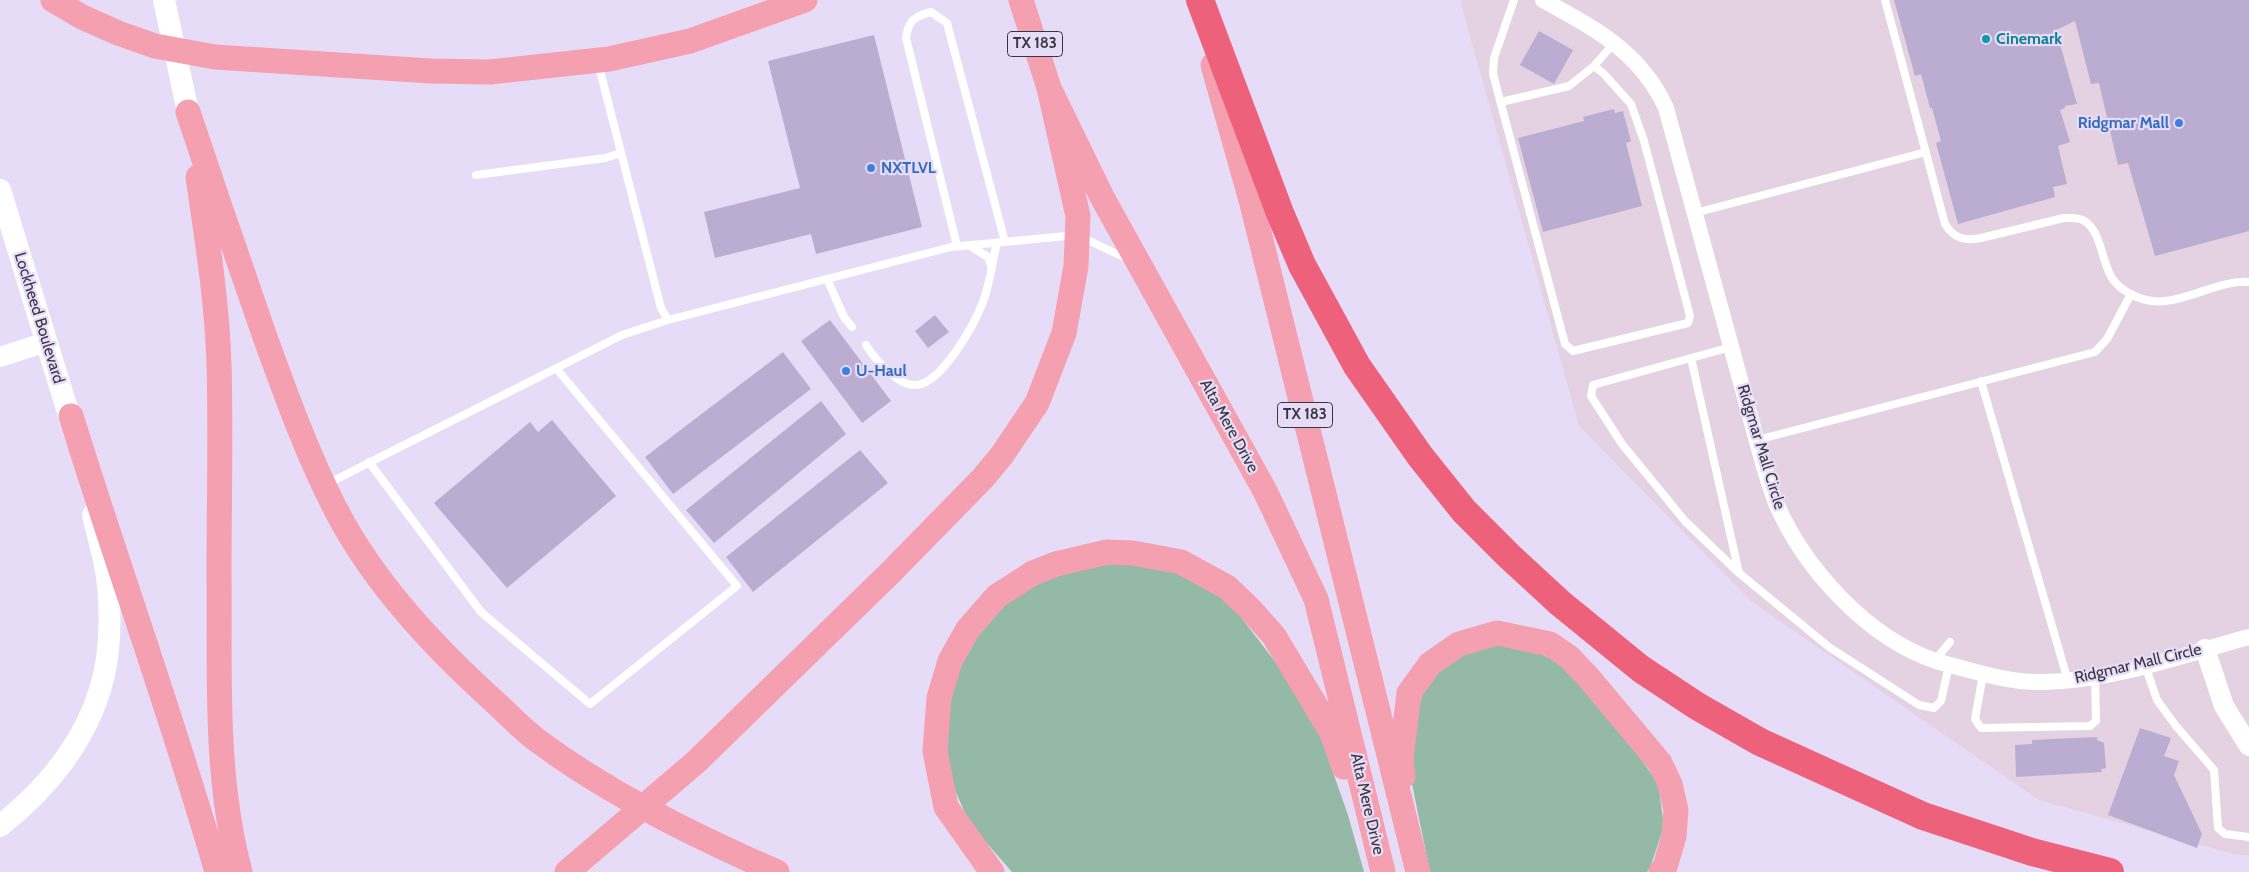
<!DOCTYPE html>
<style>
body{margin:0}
canvas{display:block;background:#e6dcf7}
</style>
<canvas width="2249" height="872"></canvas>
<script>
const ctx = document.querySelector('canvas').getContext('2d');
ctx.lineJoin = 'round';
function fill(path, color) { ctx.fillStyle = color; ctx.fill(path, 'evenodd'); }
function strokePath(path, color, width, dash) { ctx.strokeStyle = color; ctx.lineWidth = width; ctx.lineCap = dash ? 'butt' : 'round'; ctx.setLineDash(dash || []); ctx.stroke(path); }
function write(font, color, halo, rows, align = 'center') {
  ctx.font = font + ' Cabin,sans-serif'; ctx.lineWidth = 4.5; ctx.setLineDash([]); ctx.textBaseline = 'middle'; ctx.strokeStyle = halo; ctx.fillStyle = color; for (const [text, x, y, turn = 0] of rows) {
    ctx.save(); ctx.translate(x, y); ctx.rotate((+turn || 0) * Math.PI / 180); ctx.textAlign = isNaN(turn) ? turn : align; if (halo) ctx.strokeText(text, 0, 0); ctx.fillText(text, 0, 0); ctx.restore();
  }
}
const commercial = new Path2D(`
 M 1460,0 L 2249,0 L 2249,855 L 2237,855 L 2039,800 L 1752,602 L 1579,426 Z`);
const green = new Path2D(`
 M 1113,561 L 1173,569 L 1227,599 L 1310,707 L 1348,815 L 1364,872 L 1012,872 L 970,824 L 954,788 L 943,738 L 958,661 L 1003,603 L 1069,568 Z
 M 1495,642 L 1524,646 L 1568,667 L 1625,737 L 1658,783 L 1664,826 L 1650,868 L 1647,872 L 1430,872 L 1409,769 L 1413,728 L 1424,689 L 1442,664 Z`);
const building = new Path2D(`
 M 1894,0 L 2249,0 L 2249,231 L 2155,256 L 2128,163 L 2118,165 L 2099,83 L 2091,84 L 2075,21 L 2056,30 L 2077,104 L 2065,106 L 2065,108 L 2060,110 L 2070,142 L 2058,146 L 2067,184 L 2053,187 L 2055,197 L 1958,224 L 1936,143 L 1941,141 L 1932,108 L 1930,108 L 1921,74 L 1915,76 Z
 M 1539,31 L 1573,50 L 1554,84 L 1520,65 Z
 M 874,35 L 922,227 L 816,254 L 811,234 L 715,258 L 704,212 L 800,188 L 768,61 Z
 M 1614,109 L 1615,113 L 1623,111 L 1631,141 L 1626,143 L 1642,206 L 1543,232 L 1518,138 L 1584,121 L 1583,117 Z
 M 935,315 L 949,332 L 928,348 L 915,331 Z
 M 830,320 L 891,401 L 862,423 L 801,341 Z
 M 783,352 L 811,389 L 673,494 L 645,457 Z
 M 821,401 L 846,434 L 714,543 L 686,510 Z
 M 552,420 L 616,496 L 507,588 L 434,503 L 530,422 L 538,432 Z
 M 860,450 L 888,483 L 753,592 L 726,557 Z
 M 2140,728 L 2171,738 L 2164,756 L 2179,761 L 2174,775 L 2202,834 L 2197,848 L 2108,815 Z
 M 2097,737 L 2097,740 L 2104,743 L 2106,768 L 2101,769 L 2102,772 L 2016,777 L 2015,745 L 2032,744 L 2032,740 Z`);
const service = new Path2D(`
 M 1514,0 L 1494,58 L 1493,74 L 1565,344 L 1573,351 L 1688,323 L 1690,316 L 1644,141 L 1631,104 L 1604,74 L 1594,66 L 1614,43
 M 1885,0 L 1945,224 C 1954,239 1965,241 1981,238 L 2064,218 C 2070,218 2077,217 2083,220 C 2102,231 2101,261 2112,278 C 2116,284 2123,290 2129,293 C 2169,318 2209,279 2249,282
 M 1501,102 L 1569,86 L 1594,66
 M 476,175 L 605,158 L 621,153
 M 1695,213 L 1926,152
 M 957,246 L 906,38 C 908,21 915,16 931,12 L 947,23 L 1005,242
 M 970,246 L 988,257 L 991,266
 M 827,279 L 844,317 L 852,327
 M 668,320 L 951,247 L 1077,235 L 1128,259
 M 866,345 C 874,358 898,386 915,385 C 941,385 974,325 983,302 C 990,284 992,262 997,243
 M 1731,347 L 1593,385 L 1591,396 L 1622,444 L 1685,521 L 1739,573 L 1829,647 L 1919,705 L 1934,708 L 1941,701 L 1949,665
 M 1691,358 L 1739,573
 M 1981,381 L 2068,681
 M 1757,440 L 2095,352 L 2107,339 L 2131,294
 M 369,462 L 481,612 L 590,704 L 737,586 L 556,368
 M 327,484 L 622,335 L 668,320 L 661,308 L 598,63
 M 1935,660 L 1950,642
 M 2145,665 L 2157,700 L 2176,726 L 2214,770 L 2218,828 L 2225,834 L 2249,837
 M 1983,674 L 1975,719 L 1981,728 L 2090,726 L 2096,721 L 2095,676`);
const minor = new Path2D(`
 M 1543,0 C 1595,29 1640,51 1666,108 L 1759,449 C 1764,467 1769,485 1776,503 C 1804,568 1867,638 1936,661 C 1945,664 1955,666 1965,669 C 1991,676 2016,683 2043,682 C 2113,681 2182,655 2249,637`);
const tertiary = new Path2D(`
 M 0,357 L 46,342
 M 2205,649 L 2224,706 L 2249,746`);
const secondary = new Path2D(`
 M 164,0 L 188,112
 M 0,190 L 75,435
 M 0,826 C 44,791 83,745 100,690 C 110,658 111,619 108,585 C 106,562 98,537 93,515`);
const primary = new Path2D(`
 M 53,0 L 82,17 L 118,33 L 155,46 L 215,57 L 431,71 L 490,72 L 609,59 L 690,41 L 805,0
 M 1021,0 L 1049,88 L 1102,197 L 1265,491 L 1316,599 L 1383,872
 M 1213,65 L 1251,200 L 1418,872
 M 188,112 C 213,187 239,263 265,337 C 286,395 308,456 336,510 C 375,585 435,648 497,704 C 510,716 523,730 538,741 C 609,794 696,837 777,872
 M 198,177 C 207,239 217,301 219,364 C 221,433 219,503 219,572 C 220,671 214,775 240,872
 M 71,416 C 118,568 173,718 217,872
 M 1403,776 L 1401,759 L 1409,693 L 1430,664 L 1459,644 L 1497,633 L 1550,644 L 1569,657 L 1588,677 L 1660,763 L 1670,784 L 1676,810 L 1674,836 L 1665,867 L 1661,872
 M 567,872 L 696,762 L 891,572 L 983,478 L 1002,455 L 1037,403 L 1064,333 L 1076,266 L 1078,216 L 1049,88
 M 992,872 L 946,807 L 935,751 L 939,698 L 950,661 L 968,629 L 997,596 L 1033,573 L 1056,564 L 1107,552 L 1133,553 L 1181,562 L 1227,587 L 1251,610 L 1274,636 L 1332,733 L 1344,767`);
const motorway = new Path2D(`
 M 1200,0 L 1280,213 L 1302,265 L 1357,366 L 1420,456 L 1464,511 L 1509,556 L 1560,603 L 1641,669 L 1697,706 L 1760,742 L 1923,816 L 2032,852 L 2110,872`);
const markers = [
 [1986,39,5,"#0f9aa8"],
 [2179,123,5,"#3f7fe0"],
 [871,168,5,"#3f7fe0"],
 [846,371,5,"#3f7fe0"]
];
const shields = [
 [1035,44,55],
 [1305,415,55]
];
const shieldNames = [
 ["TX 183",1035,44],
 ["TX 183",1305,415]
];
const cultureNames = [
 ["Cinemark",1996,39]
];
const shopNames = [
 ["Ridgmar Mall",2169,123,"right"],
 ["NXTLVL",881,168],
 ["U-Haul",856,371]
];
const streetNames = [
 ["Lockheed Boulevard",39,318,73],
 ["Alta Mere Drive",1229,426,61],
 ["Ridgmar Mall Circle",1761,447,73],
 ["Ridgmar Mall Circle",2138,664,-13],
 ["Alta Mere Drive",1367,804,77]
];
fill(commercial, '#e4d1e1');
fill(green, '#94b9a6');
fill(building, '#bbadd2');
strokePath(service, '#fff', 8);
strokePath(minor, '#fff', 16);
strokePath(tertiary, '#fff', 20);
strokePath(secondary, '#fff', 22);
strokePath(primary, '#f5a0b0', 25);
strokePath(motorway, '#ee617b', 28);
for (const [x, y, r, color] of markers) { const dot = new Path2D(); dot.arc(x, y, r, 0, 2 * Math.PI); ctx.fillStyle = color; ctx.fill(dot); strokePath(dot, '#e6dcf7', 2); }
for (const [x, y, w] of shields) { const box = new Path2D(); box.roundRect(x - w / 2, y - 12.5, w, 25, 4); ctx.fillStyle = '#e6dcf7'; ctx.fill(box); strokePath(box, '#3a3641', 1); }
write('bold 15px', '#3a3641', null, shieldNames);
write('bold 16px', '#0d838f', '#e6dcf7', cultureNames, 'left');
write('bold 16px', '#366cbe', '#e6dcf7', shopNames, 'left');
write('16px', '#3a3641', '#e6dcf7', streetNames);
</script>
